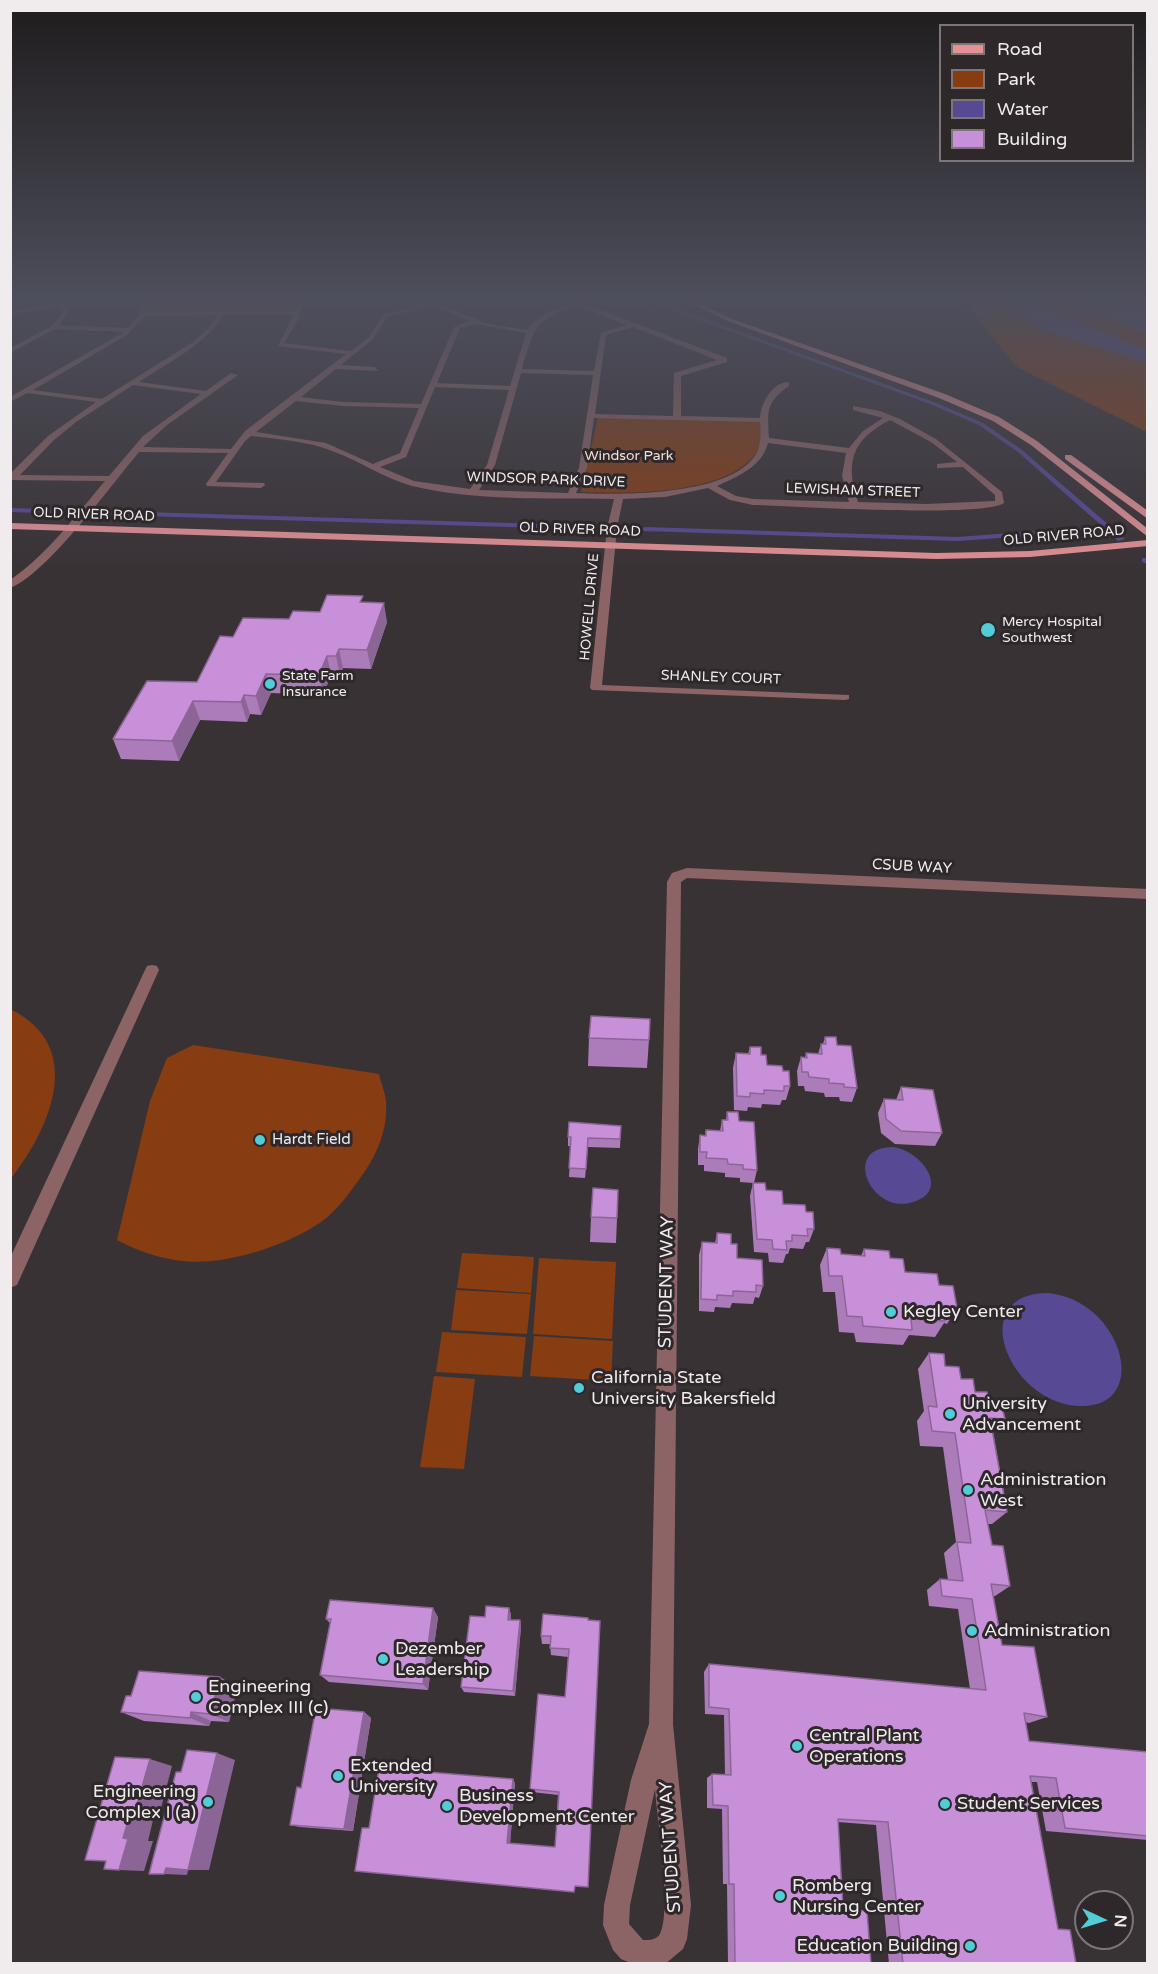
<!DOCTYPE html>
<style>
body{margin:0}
#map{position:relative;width:1158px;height:1974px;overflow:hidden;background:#393235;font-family:"Varela Round",sans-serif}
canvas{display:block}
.frame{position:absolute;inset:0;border:12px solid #f0eced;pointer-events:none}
.legend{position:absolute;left:939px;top:24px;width:195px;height:138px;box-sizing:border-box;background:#2e282b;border:2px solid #7c7679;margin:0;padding:8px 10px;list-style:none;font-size:18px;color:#f0eced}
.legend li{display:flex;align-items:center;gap:12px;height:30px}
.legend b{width:30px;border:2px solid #7c7679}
.north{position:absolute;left:1074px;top:1890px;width:60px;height:60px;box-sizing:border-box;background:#2e282b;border:2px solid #7c7679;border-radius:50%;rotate:94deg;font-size:16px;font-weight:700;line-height:24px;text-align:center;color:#f0eced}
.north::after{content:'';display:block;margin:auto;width:21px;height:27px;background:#52ccd6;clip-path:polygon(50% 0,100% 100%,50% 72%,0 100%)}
</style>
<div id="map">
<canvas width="1158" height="1974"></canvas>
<div class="frame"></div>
<ul class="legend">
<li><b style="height:8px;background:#e39195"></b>Road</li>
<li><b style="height:16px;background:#873c12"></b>Park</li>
<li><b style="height:16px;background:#584994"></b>Water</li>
<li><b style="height:16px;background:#c890d8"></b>Building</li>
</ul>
<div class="north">N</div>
</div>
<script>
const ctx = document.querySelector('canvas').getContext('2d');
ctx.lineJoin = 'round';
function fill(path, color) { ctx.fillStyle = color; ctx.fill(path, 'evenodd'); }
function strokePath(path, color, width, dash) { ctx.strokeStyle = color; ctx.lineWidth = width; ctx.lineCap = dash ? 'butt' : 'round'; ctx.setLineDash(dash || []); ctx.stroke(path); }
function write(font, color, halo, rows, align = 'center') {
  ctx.font = font + ' "Varela Round",sans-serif'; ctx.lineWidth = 6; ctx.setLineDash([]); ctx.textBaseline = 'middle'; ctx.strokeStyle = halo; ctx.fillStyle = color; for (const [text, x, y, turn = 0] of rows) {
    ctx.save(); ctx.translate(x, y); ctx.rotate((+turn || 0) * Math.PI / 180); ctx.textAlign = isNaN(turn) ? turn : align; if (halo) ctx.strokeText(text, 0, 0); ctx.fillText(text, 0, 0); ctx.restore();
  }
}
const green = new Path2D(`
 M 145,302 L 296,302 L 294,311 L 290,311 L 147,312 Z
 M 956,302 L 1147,302 L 1147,432 L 1019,368 L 1006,355 L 971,308 Z
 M 598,417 L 760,421 C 761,428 763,438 761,444 C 740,496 627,494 581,492 Z
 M 10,1009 C 86,1046 51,1126 13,1176 L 10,1176 Z
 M 193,1045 L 379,1074 C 381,1083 385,1092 386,1101 C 388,1128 378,1153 363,1174 C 351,1191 338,1210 321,1222 C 286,1246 225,1266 182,1261 C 158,1258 138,1251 117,1240 L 150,1101 L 167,1058 Z
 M 462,1253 L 534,1257 L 531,1293 L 457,1288 Z
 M 539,1258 L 616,1262 L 612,1339 L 533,1334 Z
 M 456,1290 L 531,1294 L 527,1334 L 451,1330 Z
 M 442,1332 L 526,1337 L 522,1377 L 436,1372 Z
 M 534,1336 L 613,1341 L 611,1381 L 530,1376 Z
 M 434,1376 L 475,1379 L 464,1469 L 420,1467 Z`);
const water = new Path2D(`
 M 1006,302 L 1038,302 L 1052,311 L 1147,350 L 1147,363 L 1041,329 Z
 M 1078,302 L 1117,302 L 1147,311 L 1147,334 L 1096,312 Z
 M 893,1147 C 922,1151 951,1191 913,1202 C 872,1216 840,1147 893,1147 Z
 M 1048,1293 C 1123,1300 1153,1409 1079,1406 C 1008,1403 965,1293 1048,1293 Z`);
const stream = new Path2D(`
 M 1132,302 L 1148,312`);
const canal = new Path2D(`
 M 650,302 L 658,302 L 934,402 L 983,423 L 1022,450 L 1125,539 L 1118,541 L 1107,530 L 958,541 L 642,531 L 641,529 L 645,527 L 958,537 L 1102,526 L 1018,452 L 979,425 L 930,404 Z
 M 10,508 L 576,525 L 580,527 L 576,529 L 10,512 Z
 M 1142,558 L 1148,558 L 1148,564 L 1142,562 Z`);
const minor = new Path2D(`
 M 66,302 L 69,312 L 59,325 L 128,328 L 138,316 L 142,302 L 148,302 L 147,312 L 295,311 L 298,302 L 304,302 L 298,320 L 284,343 L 351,351 L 368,338 L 384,314 L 426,304 L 425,302 L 434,302 L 485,323 L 527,330 C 542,311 567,302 590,302 L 585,304 L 727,358 L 727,362 L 681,376 L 681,416 L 760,418 C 761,403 772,382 789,382 L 789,386 C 765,403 768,411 769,438 L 849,448 L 863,431 L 883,418 L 853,410 L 853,406 L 880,411 L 900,419 L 936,439 L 1002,492 L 1004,503 C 983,518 792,506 753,505 L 730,500 L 708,488 L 665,497 L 623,499 L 617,528 L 602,685 L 849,695 L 849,699 L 845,700 L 592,690 L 590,688 L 607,528 L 614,499 C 550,498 474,501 412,486 C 383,478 360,461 332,451 C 307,441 278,439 251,436 L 245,441 L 216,482 L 264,483 L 265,485 L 261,488 L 207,486 L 206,484 L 228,453 L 139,452 C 112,484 47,574 10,588 L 10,580 C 48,554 75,516 105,481 L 10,480 L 10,474 L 48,436 L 96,402 L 27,393 L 10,402 L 10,397 L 124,332 L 55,329 L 10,353 L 10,348 L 52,326 L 63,312 L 61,307 L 10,314 L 10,310 ZM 432,306 L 470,321 L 454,327 L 421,404 L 343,402 L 301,397 L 336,369 L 378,371 L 375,367 L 341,365 L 372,340 L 388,316 ZM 578,306 L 626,325 L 601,333 L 594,371 L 522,369 C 534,329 534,318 578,306 ZM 217,315 L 209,328 L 193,342 L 102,399 L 33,390 L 127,335 L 145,316 ZM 224,315 L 293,315 L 278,346 L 346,354 L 245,431 L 231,449 L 143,447 L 167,425 L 238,375 L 231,373 L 206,391 L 139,382 C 169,362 203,346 224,315 ZM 476,324 L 526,333 L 510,386 L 437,383 L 460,328 ZM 633,327 L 717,360 L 674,373 L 673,416 L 595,414 L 606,335 ZM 521,373 L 593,375 L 579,468 L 568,493 L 479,490 L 495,465 ZM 133,385 L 201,394 L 143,436 L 109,476 L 20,475 L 54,440 L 76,422 ZM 435,387 L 509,390 L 487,465 L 470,489 L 414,481 L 380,467 L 406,457 ZM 296,401 L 343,406 L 419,408 L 400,453 L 373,464 L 326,443 L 256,432 ZM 594,418 L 760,422 C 761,431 761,441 758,450 C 737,497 619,495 576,493 L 587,468 ZM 890,420 L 931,442 L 957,462 L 937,464 L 937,468 L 963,467 L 995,495 L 995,501 L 926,504 L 858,502 C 845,463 851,440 890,420 ZM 768,443 L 846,453 L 842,476 L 849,502 L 753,499 L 736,496 L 717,486 C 738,476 762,467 768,443 Z
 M 687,868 L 1148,889 L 1148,899 L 687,878 L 681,882 L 673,1724 L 691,1905 L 687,1939 L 683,1949 L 665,1964 L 633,1964 L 621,1959 L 613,1950 L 603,1925 L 604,1905 L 631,1780 L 649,1724 L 667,882 L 672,873 ZM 655,1789 C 657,1818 672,1912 660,1934 C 656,1940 650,1940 643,1940 L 629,1924 L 630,1905 Z
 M 152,965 L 157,966 L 159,970 L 17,1285 L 10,1288 L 10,1258 L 145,970 L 147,966 Z`);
const major = new Path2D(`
 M 688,302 L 696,302 L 732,319 L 945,394 L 999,417 L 1037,441 L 1148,529 L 1148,537 L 1031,445 L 993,421 L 939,398 L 728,321 Z
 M 1065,455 L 1071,455 L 1148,511 L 1148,519 L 1065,459 Z
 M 10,523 L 936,553 L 1030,551 L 1148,540 L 1148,546 L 1030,557 L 936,559 L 10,529 Z`);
const wall = new Path2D(`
 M 364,602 L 387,622 L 371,669 L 343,668 L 340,676 L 331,675 L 323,695 L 271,693 L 261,715 L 250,714 L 247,722 L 200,720 L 179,761 L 121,759 L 113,739 L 197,682 L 233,637 L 320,612 Z
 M 825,1037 L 837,1045 L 857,1088 L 852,1102 L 840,1101 L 839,1097 L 825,1097 L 824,1093 L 805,1091 L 804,1086 L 798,1086 L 797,1071 L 801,1057 L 805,1058 L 806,1053 L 818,1054 L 821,1044 L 823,1044 Z
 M 589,1038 L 649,1040 L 647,1068 L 588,1066 Z
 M 750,1047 L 761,1055 L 767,1065 L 783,1071 L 790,1086 L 786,1100 L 782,1100 L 780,1105 L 762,1104 L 761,1108 L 748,1107 L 747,1111 L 734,1110 L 733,1068 L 736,1053 L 748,1054 Z
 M 901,1087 L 942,1133 L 935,1146 L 895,1144 L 881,1133 L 878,1113 L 884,1099 L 896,1100 Z
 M 727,1112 L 739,1121 L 757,1170 L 754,1183 L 766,1190 L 783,1204 L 806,1212 L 814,1229 L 809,1242 L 806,1242 L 803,1249 L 790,1248 L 788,1254 L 786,1254 L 783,1263 L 769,1262 L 768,1253 L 754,1252 L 750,1196 L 753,1183 L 740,1182 L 740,1178 L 725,1177 L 725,1173 L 704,1171 L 704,1165 L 698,1165 L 698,1149 L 700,1135 L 705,1136 L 706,1130 L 720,1131 L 722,1120 L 726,1120 Z
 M 621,1126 L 620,1148 L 588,1147 L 585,1178 L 569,1177 L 571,1146 L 568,1146 L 568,1137 Z
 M 591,1217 L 617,1218 L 616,1243 L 590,1242 Z
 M 717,1233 L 731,1244 L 737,1258 L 763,1286 L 759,1298 L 755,1297 L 753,1304 L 732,1303 L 730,1308 L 715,1307 L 714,1312 L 699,1311 L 699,1255 L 702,1242 L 715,1243 Z
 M 827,1248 L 841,1254 L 861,1256 L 864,1249 L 890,1258 L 905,1272 L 939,1285 L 957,1308 L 947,1324 L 944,1323 L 935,1337 L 909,1335 L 903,1345 L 856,1342 L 854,1333 L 839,1332 L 835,1292 L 823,1292 L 820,1265 Z
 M 929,1353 L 961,1379 L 1005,1419 L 993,1432 L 1007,1512 L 992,1524 L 988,1524 L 992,1545 L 1010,1586 L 995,1596 L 993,1596 L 1002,1645 L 1047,1717 L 1029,1723 L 1025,1722 L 1029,1741 L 1148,1752 L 1148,1840 L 1046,1831 L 1037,1782 L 1031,1782 L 1058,1929 L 1076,1964 L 889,1964 L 876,1825 L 838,1822 L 843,1909 L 871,1964 L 728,1964 L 727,1884 L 723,1884 L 722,1809 L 707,1808 L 707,1778 L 712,1774 L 725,1775 L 724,1715 L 705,1714 L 704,1672 L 709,1664 L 970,1689 L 958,1609 L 929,1606 L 927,1590 L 940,1579 L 948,1580 L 944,1553 L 956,1542 L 943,1447 L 920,1446 L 917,1421 L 924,1411 L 918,1369 Z
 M 509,1608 L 511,1615 L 511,1620 L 520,1620 L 521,1627 L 515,1696 L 464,1692 L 461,1687 L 485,1617 Z
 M 438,1617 L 428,1690 L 329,1682 L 320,1675 L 330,1623 L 326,1619 Z
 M 588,1618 L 588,1887 L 369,1828 L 515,1783 L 510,1843 L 555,1847 L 558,1795 L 532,1792 L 530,1789 L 565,1697 L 568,1657 L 551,1655 L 550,1644 L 542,1644 L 541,1636 Z
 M 220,1677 L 237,1688 L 229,1722 L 211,1721 L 209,1726 L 144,1721 L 121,1712 L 131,1696 Z
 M 364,1712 L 371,1718 L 353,1831 L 300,1827 L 290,1825 L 301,1788 Z`);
const shadedWall = new Path2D(`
 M 384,603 L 387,622 L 371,669 L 367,650 Z
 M 339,649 L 343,668 L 340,676 L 336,656 Z
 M 327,656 L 331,675 L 323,695 L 319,675 Z
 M 266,674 L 271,693 L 261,715 L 256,696 Z
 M 244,695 L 250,714 L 247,722 L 241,702 Z
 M 193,701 L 200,720 L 179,761 L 172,741 Z
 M 433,1608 L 438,1617 L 428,1690 L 423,1684 Z
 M 509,1608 L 511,1615 L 510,1626 L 508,1620 Z
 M 520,1620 L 521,1627 L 515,1696 L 513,1691 Z
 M 220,1677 L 237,1688 L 229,1722 L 210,1714 Z
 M 191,1712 L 211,1721 L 209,1726 L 190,1718 Z
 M 364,1712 L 371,1718 L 353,1831 L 344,1829 Z
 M 217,1753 L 235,1760 L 209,1870 L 188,1870 L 187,1875 L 164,1874 Z
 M 150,1759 L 172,1766 L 160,1812 L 136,1808 Z
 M 513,1779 L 515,1783 L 510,1845 L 507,1843 Z
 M 132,1808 L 155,1812 L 148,1841 L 153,1841 L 144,1871 L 119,1870 L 123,1838 Z`);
const building = new Path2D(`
 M 327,595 L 363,596 L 360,602 L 384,603 L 367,650 L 339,649 L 336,656 L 327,656 L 319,675 L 266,674 L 256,696 L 244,695 L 241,702 L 193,701 L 172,741 L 113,739 L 147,681 L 197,682 L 220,636 L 233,637 L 243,618 L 289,619 L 293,611 L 320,612 Z
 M 591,1016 L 650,1019 L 649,1040 L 589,1038 Z
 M 825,1037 L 836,1037 L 837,1045 L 851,1046 L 857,1088 L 844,1087 L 844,1084 L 829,1083 L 829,1079 L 809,1077 L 808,1072 L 802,1072 L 801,1057 L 807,1058 L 806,1053 L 822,1054 L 821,1044 L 826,1044 Z
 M 750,1047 L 761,1047 L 761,1055 L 766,1055 L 767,1065 L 782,1066 L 783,1071 L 789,1071 L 790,1086 L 784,1086 L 784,1091 L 764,1090 L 764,1094 L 750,1093 L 750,1097 L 737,1096 L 736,1053 L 750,1054 Z
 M 901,1087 L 933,1090 L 942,1133 L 901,1131 L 886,1119 L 884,1099 L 903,1100 Z
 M 727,1112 L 738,1112 L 739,1121 L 754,1122 L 757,1170 L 743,1169 L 743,1165 L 728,1164 L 727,1159 L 706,1158 L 707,1152 L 700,1152 L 700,1135 L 706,1136 L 706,1130 L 723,1131 L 722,1120 L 728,1120 Z
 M 569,1122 L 621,1126 L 620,1139 L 588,1138 L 586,1169 L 569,1168 L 571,1137 L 568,1137 Z
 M 753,1183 L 765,1183 L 766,1190 L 782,1191 L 783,1204 L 805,1205 L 806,1212 L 813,1212 L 814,1229 L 807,1229 L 808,1236 L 792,1235 L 792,1241 L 786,1241 L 787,1250 L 773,1249 L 772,1240 L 757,1239 Z
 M 593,1188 L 618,1190 L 617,1218 L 591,1217 Z
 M 717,1233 L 731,1234 L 731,1244 L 737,1244 L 737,1258 L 762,1260 L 763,1286 L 756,1285 L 756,1292 L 733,1291 L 733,1296 L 717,1295 L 717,1300 L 701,1299 L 702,1242 L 717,1243 Z
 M 827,1248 L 840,1249 L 841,1254 L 865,1256 L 864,1249 L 889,1251 L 890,1258 L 903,1259 L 905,1272 L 937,1274 L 939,1285 L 953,1286 L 957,1308 L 943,1307 L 945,1321 L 911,1319 L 912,1330 L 863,1326 L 862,1317 L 847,1316 L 842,1276 L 829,1276 Z
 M 929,1353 L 944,1354 L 945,1366 L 959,1367 L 961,1379 L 973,1379 L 975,1392 L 987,1392 L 990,1406 L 1002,1407 L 1005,1419 L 990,1418 L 1007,1512 L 985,1510 L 992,1545 L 1003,1546 L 1010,1586 L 991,1584 L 1002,1645 L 1034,1647 L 1047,1717 L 1024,1713 L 1029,1741 L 1148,1752 L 1148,1836 L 1065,1828 L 1056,1778 L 1030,1776 L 1058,1929 L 1070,1930 L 1076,1964 L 903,1964 L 888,1822 L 838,1819 L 843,1909 L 867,1911 L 871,1964 L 735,1964 L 734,1884 L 729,1884 L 728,1806 L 713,1805 L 712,1774 L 731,1775 L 729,1709 L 709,1707 L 709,1664 L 986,1690 L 972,1599 L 942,1596 L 940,1579 L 963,1581 L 957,1542 L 971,1543 L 955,1433 L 932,1431 L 928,1406 L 937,1407 Z
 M 330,1600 L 433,1608 L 423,1684 L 320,1675 L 331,1619 L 326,1619 Z
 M 486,1606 L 509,1608 L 508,1620 L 520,1620 L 513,1691 L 461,1687 L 470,1616 L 485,1617 Z
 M 543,1614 L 588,1618 L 588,1620 L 600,1621 L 588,1887 L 575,1886 L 574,1892 L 355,1871 L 362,1828 L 369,1828 L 379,1768 L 513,1779 L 507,1843 L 555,1847 L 559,1792 L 530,1789 L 538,1694 L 565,1697 L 569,1649 L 550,1648 L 551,1636 L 541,1636 Z
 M 139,1671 L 220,1677 L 210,1714 L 191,1712 L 190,1718 L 121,1712 L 126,1696 L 131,1696 Z
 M 316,1708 L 364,1712 L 344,1829 L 290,1825 L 297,1787 L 301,1788 Z
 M 187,1750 L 217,1753 L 188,1870 L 166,1868 L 164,1874 L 149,1874 L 176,1772 L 181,1772 Z
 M 115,1757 L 150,1759 L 136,1808 L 132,1808 L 123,1838 L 128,1839 L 119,1870 L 104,1869 L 106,1861 L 85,1860 Z`);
const markers = [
 [988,630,8,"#52ccd6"],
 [270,684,6,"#52ccd6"],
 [260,1140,6,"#52ccd6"],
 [891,1312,6,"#52ccd6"],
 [579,1388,6,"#52ccd6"],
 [950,1414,6,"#52ccd6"],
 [968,1490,6,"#52ccd6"],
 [972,1631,6,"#52ccd6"],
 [383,1659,6,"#52ccd6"],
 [196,1697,6,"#52ccd6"],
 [797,1746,6,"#52ccd6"],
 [338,1776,6,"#52ccd6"],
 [208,1802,6,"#52ccd6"],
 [945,1804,6,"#52ccd6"],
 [447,1806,6,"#52ccd6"],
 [780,1896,6,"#52ccd6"],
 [970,1946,6,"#52ccd6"]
];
const farParknames = [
 ["Windsor Park",629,456]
];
const farStreetnames = [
 ["WINDSOR PARK DRIVE",546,480,2],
 ["LEWISHAM STREET",853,491,2],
 ["OLD RIVER ROAD",94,515,2],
 ["OLD RIVER ROAD",580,530,2],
 ["OLD RIVER ROAD",1064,536,-5],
 ["HOWELL DRIVE",590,607,-85],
 ["SHANLEY COURT",721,678,2]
];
const farPoinames = [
 ["Mercy Hospital",1002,622],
 ["Southwest",1002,638],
 ["State Farm",282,676],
 ["Insurance",282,692]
];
const streetNames = [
 ["CSUB WAY",912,867,3]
];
const poiNames = [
 ["Hardt Field",272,1140]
];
const nearStreetnames = [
 ["STUDENT WAY",667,1282,-89],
 ["STUDENT WAY",671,1847,-94]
];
const nearPoinames = [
 ["Kegley Center",903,1312],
 ["California State",591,1378],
 ["University Bakersfield",591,1399],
 ["University",962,1404],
 ["Advancement",962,1425],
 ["Administration",980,1480],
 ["West",980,1501],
 ["Administration",984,1631],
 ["Dezember",395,1649],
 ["Leadership",395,1670],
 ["Engineering",208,1687],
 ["Complex III (c)",208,1708],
 ["Central Plant",809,1736],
 ["Operations",809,1757],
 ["Extended",350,1766],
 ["University",350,1787],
 ["Engineering",196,1792,"right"],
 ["Complex I (a)",196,1813,"right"],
 ["Business",459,1796],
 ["Development Center",459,1817],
 ["Student Services",957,1804],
 ["Romberg",792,1886],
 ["Nursing Center",792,1907],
 ["Education Building",958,1946,"right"]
];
fill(green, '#873c12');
fill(water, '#584994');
strokePath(stream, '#584994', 1.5);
fill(canal, '#584994');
fill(minor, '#8d6465');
fill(major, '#e39195');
fill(wall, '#ac7cba');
fill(shadedWall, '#8c6597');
fill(building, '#c890d8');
strokePath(building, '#8c6597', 1.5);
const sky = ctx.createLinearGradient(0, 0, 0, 578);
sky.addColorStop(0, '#1f1c1d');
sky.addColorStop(0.52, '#4e4f5c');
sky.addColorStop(1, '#4e4f5c00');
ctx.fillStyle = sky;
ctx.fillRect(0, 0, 1158, 578);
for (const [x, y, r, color] of markers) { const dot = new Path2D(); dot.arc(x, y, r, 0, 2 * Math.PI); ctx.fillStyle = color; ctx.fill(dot); strokePath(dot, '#2e282b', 2); }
write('14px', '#f5ded3', '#2e282b', farParknames);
write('14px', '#f0eced', '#2e282b', farStreetnames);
write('14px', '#f0eced', '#2e282b', farPoinames, 'left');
write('15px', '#f0eced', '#2e282b', streetNames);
write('15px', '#f0eced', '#2e282b', poiNames, 'left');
write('18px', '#f0eced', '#2e282b', nearStreetnames);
write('18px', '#f0eced', '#2e282b', nearPoinames, 'left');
</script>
